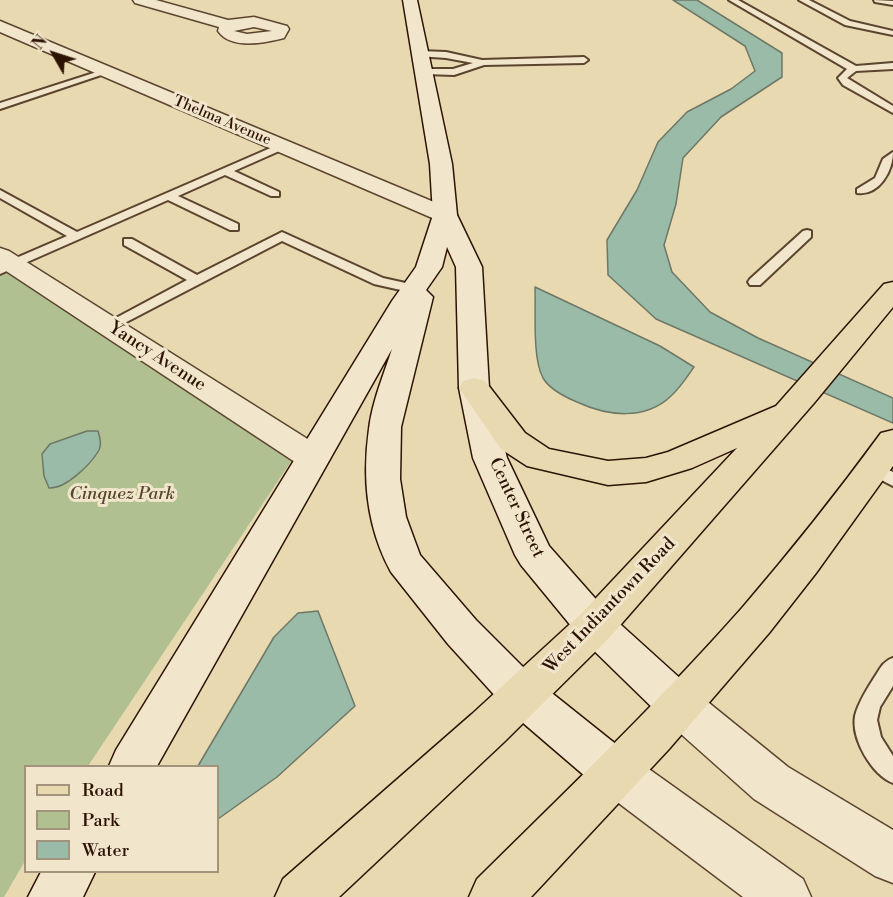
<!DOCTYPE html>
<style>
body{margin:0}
#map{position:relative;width:893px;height:897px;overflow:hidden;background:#e9d9b1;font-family:"Libre Bodoni",serif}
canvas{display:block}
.legend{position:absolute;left:24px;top:765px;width:195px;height:108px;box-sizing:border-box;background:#f1e6cc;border:2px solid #a3927c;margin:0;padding:8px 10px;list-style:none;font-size:18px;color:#2d1304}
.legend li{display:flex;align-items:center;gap:12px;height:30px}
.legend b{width:30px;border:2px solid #a3927c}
.north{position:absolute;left:24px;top:24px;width:60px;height:60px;-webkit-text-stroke:4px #f1e6cc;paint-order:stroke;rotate:309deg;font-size:16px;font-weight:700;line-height:24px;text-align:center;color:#2d1304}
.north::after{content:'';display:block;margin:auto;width:21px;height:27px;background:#2d1304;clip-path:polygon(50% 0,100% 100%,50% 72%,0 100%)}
</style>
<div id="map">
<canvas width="893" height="897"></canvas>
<ul class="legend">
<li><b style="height:8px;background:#e9d9b1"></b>Road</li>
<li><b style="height:16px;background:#b1c090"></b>Park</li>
<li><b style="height:16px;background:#99bba7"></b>Water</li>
</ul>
<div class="north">N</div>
</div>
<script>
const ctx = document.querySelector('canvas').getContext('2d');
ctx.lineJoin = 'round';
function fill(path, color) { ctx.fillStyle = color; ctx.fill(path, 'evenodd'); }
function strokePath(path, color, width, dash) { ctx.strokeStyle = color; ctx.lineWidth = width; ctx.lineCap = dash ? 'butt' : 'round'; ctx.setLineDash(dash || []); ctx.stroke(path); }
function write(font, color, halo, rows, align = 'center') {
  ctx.font = font + ' "Libre Bodoni",serif'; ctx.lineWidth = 6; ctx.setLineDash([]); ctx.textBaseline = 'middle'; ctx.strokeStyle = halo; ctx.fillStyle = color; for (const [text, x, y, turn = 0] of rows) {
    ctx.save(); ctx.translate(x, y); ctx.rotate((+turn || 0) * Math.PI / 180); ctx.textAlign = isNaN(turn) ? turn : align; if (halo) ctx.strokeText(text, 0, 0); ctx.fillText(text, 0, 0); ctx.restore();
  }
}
const green = new Path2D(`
 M 0,268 L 292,460 L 88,766 L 26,766 L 25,861 L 4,897 L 0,897 Z`);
const water = new Path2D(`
 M 673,0 L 697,0 L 782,53 L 782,77 L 721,117 L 683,158 L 676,204 L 664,245 L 672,272 L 710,312 L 758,338 L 893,398 L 893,423 L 656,319 L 608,275 L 607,240 L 637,190 L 658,142 L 687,112 L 731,89 L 755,71 L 745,46 Z
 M 535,287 L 660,346 L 694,367 C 687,377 680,388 671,396 C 645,421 607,416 577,402 C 565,397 550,390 543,378 C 532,358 536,311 535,287 Z
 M 87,431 L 98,431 C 100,437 102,444 99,450 C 91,464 66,489 49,488 L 44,476 L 42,454 L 50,444 Z
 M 318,611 L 355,706 L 277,777 L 218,819 L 218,766 L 198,766 L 274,637 L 298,613 Z`);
const lane = new Path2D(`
 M 729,0 L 738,0 L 856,66 L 893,63 L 893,69 L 856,71 L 847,78 L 893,106 L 893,113 L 843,85 L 838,78 L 847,69 Z
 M 799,0 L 809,0 L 850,21 L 893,31 L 893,35 L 845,25 Z
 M 874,0 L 893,1 L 893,5 L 875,2 Z
 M 420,51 L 446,52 L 482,60 L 584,57 L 588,60 L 584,63 L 484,65 L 454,75 L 424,74 L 420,71 L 421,69 L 453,69 L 473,63 L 446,58 L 417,56 L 417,52 Z
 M 103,70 L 110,72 L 0,109 L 0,103 Z
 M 282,143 L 287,146 L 286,148 L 234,171 L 279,192 L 279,196 L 271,196 L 225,175 L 178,196 L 238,224 L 238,230 L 230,230 L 168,200 L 0,274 L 0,265 L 67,236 L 0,198 L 0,190 L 77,232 Z
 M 893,152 C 893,171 879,196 857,193 L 857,189 L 875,178 L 883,159 Z
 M 807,230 L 811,231 L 811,237 L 760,285 L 750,285 L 748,282 L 750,279 L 803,231 Z
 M 282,232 L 383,278 L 419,286 L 421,289 L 414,293 L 374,284 L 282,241 L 113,329 L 108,330 L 101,326 L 187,280 L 124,245 L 124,239 L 132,239 L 197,275 Z
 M 874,463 L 893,472 L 893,486 L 868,473 L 866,469 L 868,465 Z
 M 893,658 L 893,686 L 880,707 L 877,720 L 881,737 L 893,756 L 893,783 C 872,775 851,739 855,716 C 858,703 867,689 874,678 C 880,669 883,661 893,658 Z`);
const street = new Path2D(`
 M 133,0 L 156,0 L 228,20 L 254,17 L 287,26 L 289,29 L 284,38 C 264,43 231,50 218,31 L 219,27 L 135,3 ZM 254,27 L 272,31 L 247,34 L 234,31 Z
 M 0,21 L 453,210 L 457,215 L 453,220 L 445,222 L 437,220 L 0,32 Z
 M 0,248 L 9,251 L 325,450 L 330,458 L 325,466 L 313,470 L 301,466 L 0,267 Z
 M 678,684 L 693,690 L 788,767 L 893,830 L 893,883 L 875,876 L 754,799 L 663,718 L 656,704 L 663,690 Z
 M 616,751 L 632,757 L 803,879 L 811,897 L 743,897 L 600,789 L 593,773 L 600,757 Z`);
const secondary = new Path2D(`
 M 403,0 L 417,0 L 452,164 L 457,215 L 482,267 L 489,388 L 507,458 L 549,546 L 609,614 L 693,690 L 700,704 L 693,718 L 678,724 L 663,718 L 581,638 L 521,565 L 515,555 L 473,458 L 459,388 L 456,267 L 447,247 L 442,267 L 426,290 L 433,297 L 401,427 L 400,479 L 406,517 L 420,555 L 476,620 L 538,682 L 632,757 L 639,773 L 632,789 L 616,795 L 600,789 L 508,710 L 448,644 L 391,572 C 367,528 362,478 369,429 C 372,402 384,374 392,349 L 157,766 L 109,766 L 116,750 L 392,301 L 416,267 L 433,215 L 430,164 Z
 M 41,872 L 95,872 L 83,897 L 28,897 Z`);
const primary = new Path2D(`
 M 893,282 L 893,307 L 814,403 L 609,638 L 504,742 L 339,897 L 275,897 L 283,879 L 472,714 L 581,614 L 737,448 L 692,468 L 646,482 L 608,485 L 527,466 L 501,449 L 459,388 L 463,381 L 474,378 L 485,381 L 525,433 L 549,449 L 608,461 L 646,458 L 668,452 L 776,406 L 884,284 Z
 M 893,430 L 893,466 L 816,573 L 769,633 L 669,749 L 531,897 L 469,897 L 477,879 C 567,790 658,703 742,608 C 791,551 837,493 881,433 Z`);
const farStreetnames = [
 ["Thelma Avenue",222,121,23]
];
const streetNames = [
 ["Yancy Avenue",157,357,33],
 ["Center Street",516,508,65],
 ["West Indiantown Road",610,606,-46]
];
const parkNames = [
 ["Cinquez Park",122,495]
];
fill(green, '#b1c090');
fill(water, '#99bba7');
strokePath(water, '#6e7866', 1.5);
strokePath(lane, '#5c442f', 4);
strokePath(street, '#5c442f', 3);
strokePath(secondary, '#2d1304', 3);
strokePath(primary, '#2d1304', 3);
fill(lane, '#f1e6cc');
fill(street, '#f1e6cc');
fill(secondary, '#f1e6cc');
fill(primary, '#e9d9b1');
write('15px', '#2d1304', '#f1e6cc', farStreetnames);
write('18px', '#2d1304', '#f1e6cc', streetNames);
write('italic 18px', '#55472e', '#f1e6cc', parkNames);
</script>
